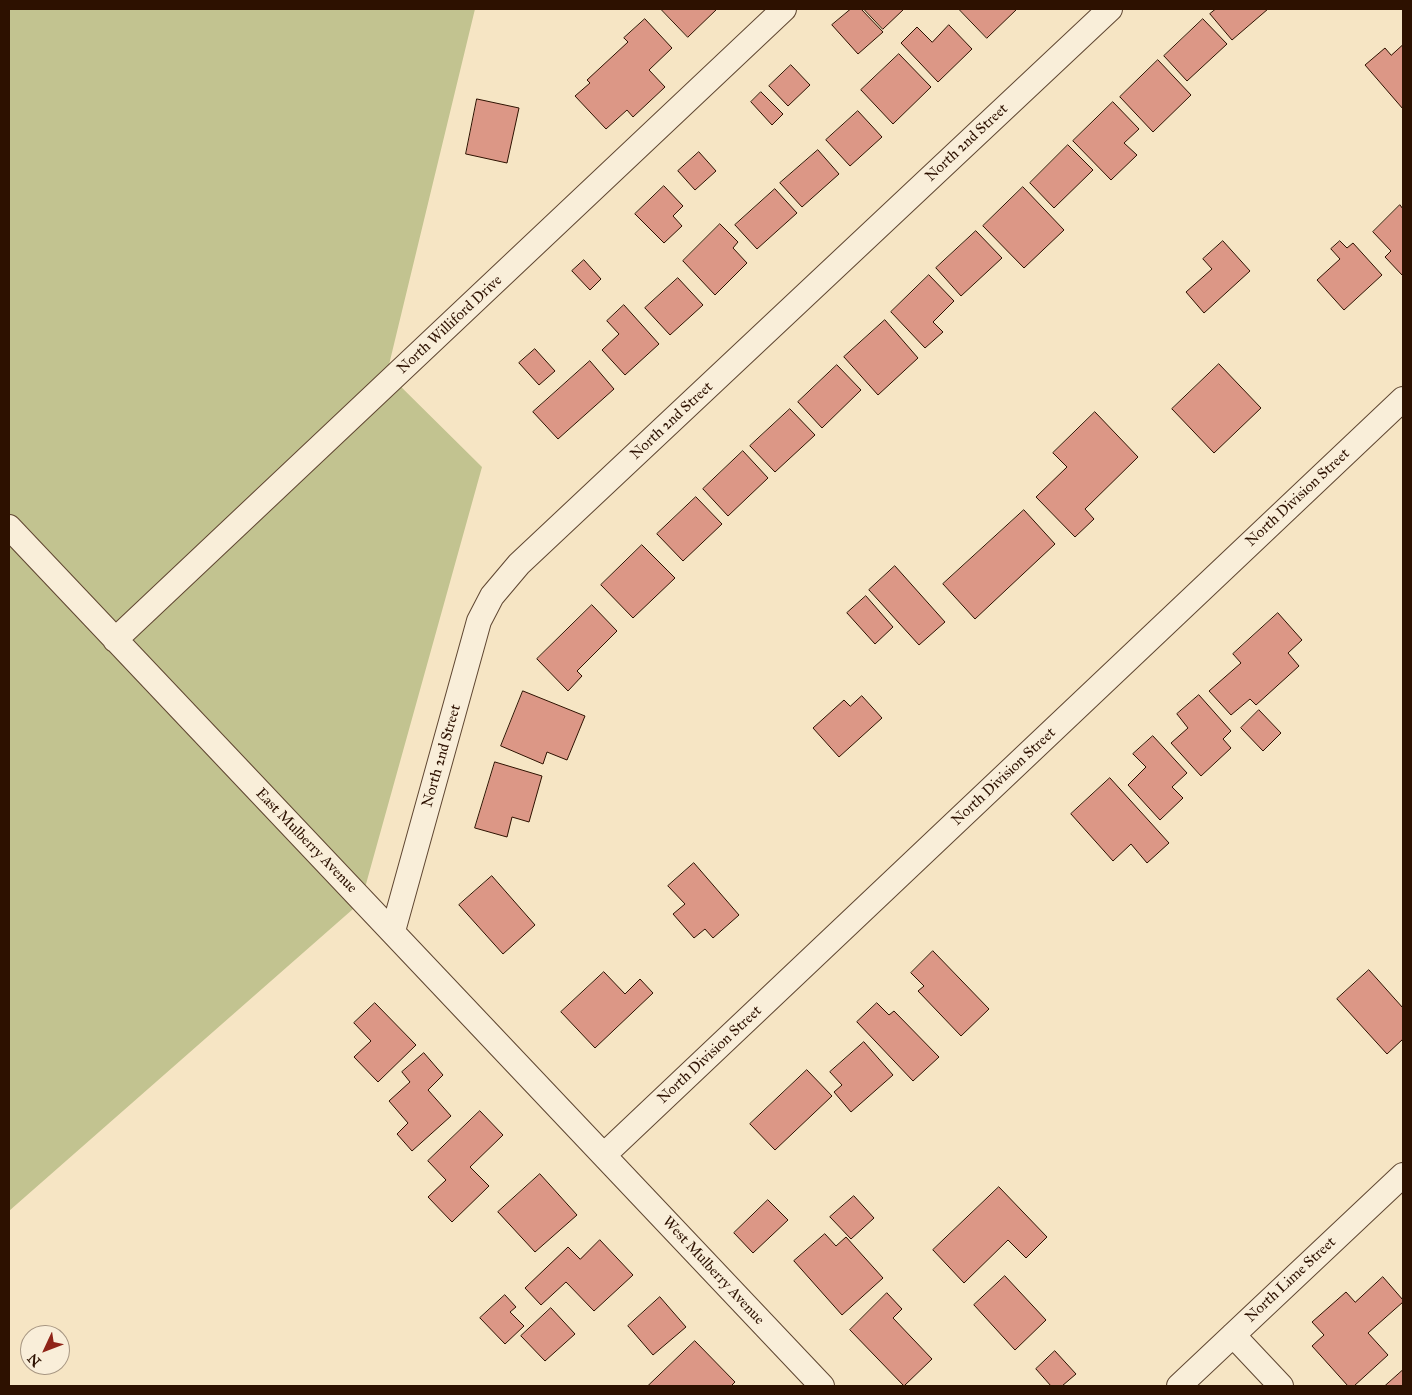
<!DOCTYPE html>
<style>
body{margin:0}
#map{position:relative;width:1412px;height:1395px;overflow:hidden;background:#f6e5c4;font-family:"IM FELL Great Primer",serif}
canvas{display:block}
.frame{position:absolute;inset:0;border:10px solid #2d1100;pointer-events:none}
.north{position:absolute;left:20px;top:1325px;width:50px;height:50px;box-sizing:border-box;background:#f9eed9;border:1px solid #a79682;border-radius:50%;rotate:227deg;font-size:14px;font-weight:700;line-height:20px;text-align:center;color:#2d1100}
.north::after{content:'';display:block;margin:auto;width:18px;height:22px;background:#8f2418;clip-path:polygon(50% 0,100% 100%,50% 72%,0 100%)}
</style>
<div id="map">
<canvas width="1412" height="1395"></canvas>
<div class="frame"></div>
<div class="north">N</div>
</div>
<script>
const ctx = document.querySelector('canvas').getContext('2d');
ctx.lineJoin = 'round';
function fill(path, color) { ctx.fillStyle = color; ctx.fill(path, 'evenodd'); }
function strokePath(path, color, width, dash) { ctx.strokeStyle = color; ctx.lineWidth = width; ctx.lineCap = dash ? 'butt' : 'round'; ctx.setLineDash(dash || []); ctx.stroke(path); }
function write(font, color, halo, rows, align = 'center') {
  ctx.font = font + ' "IM FELL Great Primer",serif'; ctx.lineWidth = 4.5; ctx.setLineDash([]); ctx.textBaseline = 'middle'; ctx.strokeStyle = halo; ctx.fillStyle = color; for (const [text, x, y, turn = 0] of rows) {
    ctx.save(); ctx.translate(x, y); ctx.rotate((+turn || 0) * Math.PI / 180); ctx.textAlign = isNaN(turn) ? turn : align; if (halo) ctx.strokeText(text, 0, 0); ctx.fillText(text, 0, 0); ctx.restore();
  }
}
const green = new Path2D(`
 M 9,9 L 475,9 L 387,373 L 482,467 L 361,902 L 9,1211 Z`);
const building = new Path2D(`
 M 661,9 L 717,9 L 688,37 Z
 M 851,9 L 861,9 L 883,32 L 858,54 L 832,25 Z
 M 864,9 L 904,9 L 883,29 Z
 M 959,9 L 1017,9 L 987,38 Z
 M 1216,9 L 1268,9 L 1232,40 L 1210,14 Z
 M 645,19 L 672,48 L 649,70 L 665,87 L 633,117 L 627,110 L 606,129 L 575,96 L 590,83 L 587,80 L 628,42 L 624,38 Z
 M 1203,19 L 1227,44 L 1187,81 L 1164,56 Z
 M 949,25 L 972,49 L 938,82 L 901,43 L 917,27 L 932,42 Z
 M 1403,45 L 1403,109 L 1365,65 L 1385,48 L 1391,55 Z
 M 899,54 L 931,87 L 893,124 L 861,90 Z
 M 1158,60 L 1191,95 L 1153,132 L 1120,97 Z
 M 791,65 L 810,85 L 788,106 L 769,86 Z
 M 761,92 L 783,114 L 772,125 L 751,102 Z
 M 477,99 L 519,108 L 507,163 L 466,154 Z
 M 1113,102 L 1139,129 L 1124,143 L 1137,155 L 1111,180 L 1073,141 Z
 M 858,111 L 882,137 L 850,166 L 826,140 Z
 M 1068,145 L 1093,170 L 1054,208 L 1030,183 Z
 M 818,150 L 839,174 L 802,207 L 780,183 Z
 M 699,152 L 716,171 L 695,190 L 678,171 Z
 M 664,186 L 683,206 L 673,216 L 682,226 L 664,243 L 635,214 Z
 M 1023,187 L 1064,230 L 1024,268 L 983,226 Z
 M 775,189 L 797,213 L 757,249 L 735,225 Z
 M 1400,205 L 1403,209 L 1403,276 L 1385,257 L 1391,251 L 1373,232 Z
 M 720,224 L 738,242 L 733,248 L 747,263 L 715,295 L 683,261 Z
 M 976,231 L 1002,258 L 961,296 L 936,268 Z
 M 1223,241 L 1250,271 L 1204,313 L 1186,292 L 1212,269 L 1203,259 Z
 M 1340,241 L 1347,248 L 1353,243 L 1382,275 L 1344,310 L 1317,280 L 1340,259 L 1331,249 Z
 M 584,260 L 601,279 L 590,290 L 572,271 Z
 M 929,275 L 954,301 L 933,322 L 943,332 L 925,348 L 891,312 Z
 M 678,278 L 703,305 L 670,335 L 645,308 Z
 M 624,305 L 659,344 L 625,375 L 602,350 L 619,334 L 607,321 Z
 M 885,320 L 918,358 L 878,395 L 844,357 Z
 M 535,349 L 555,371 L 539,385 L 519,363 Z
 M 590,361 L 614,389 L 558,439 L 533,412 Z
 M 1219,364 L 1261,408 L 1214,453 L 1172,409 Z
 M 837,365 L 861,390 L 822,428 L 798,402 Z
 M 790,409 L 815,435 L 775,472 L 750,446 Z
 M 1095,412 L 1138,457 L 1085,509 L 1094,519 L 1075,537 L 1036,497 L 1067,467 L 1053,453 Z
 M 743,451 L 768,478 L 728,516 L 703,489 Z
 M 696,497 L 722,524 L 683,561 L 657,534 Z
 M 1024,510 L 1055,544 L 975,619 L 943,584 Z
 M 642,545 L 675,578 L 633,618 L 601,585 Z
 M 895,566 L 945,622 L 919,645 L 869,590 Z
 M 866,596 L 893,627 L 875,644 L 847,613 Z
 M 592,605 L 617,631 L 577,671 L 582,676 L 568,691 L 537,659 Z
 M 1278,613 L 1302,640 L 1288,653 L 1299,666 L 1256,705 L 1250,699 L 1231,715 L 1209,691 L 1241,663 L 1233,654 Z
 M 523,691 L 585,716 L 567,760 L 547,752 L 543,764 L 501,746 Z
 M 1199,695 L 1231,731 L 1223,739 L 1231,748 L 1201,776 L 1171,743 L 1188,728 L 1177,714 Z
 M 862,696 L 882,718 L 839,757 L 813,728 L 844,700 L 850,706 Z
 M 1259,710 L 1281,733 L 1263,751 L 1241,728 Z
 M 1153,736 L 1187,773 L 1172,787 L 1183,798 L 1160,820 L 1128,785 L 1146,767 L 1133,754 Z
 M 495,762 L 542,776 L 529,822 L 512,817 L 507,837 L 475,828 Z
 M 1110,778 L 1169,843 L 1147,863 L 1131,844 L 1113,861 L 1071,814 Z
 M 694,863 L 739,915 L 713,938 L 705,929 L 694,938 L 673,914 L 685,904 L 668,886 Z
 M 492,876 L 535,925 L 503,954 L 459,905 Z
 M 933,951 L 989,1009 L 961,1036 L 918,991 L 924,986 L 911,973 Z
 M 1369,970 L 1403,1008 L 1403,1039 L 1387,1054 L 1337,999 Z
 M 604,972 L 625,994 L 640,979 L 653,993 L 595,1048 L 561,1012 Z
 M 375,1003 L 416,1045 L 378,1082 L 354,1057 L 371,1041 L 354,1023 Z
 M 877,1003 L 889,1015 L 894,1011 L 939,1057 L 913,1081 L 857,1022 Z
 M 864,1042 L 893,1075 L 851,1112 L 834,1092 L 842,1085 L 830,1072 Z
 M 424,1053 L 443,1075 L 428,1090 L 451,1116 L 412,1151 L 397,1134 L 408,1123 L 389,1101 L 410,1082 L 402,1072 Z
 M 807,1070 L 832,1096 L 775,1150 L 750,1124 Z
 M 480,1111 L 503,1135 L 470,1167 L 489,1186 L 452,1222 L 428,1197 L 446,1180 L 428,1161 Z
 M 540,1174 L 577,1215 L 535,1252 L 498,1212 Z
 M 999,1187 L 1047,1237 L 1026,1258 L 1008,1240 L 964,1283 L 933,1250 Z
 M 854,1196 L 874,1218 L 851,1239 L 830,1217 Z
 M 768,1200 L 788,1220 L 753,1253 L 734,1233 Z
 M 825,1234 L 836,1246 L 846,1237 L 883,1278 L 842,1315 L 794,1261 Z
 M 600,1240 L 633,1275 L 594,1311 L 566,1282 L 541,1305 L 525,1288 L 568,1247 L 580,1259 Z
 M 1005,1276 L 1046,1320 L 1015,1350 L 974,1305 Z
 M 1383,1277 L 1403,1300 L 1403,1302 L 1368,1333 L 1388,1355 L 1354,1386 L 1348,1386 L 1312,1346 L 1324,1335 L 1312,1322 L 1346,1292 L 1355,1302 Z
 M 887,1293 L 902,1309 L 893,1318 L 932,1359 L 904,1386 L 850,1330 Z
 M 505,1295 L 516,1307 L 510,1312 L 524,1326 L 505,1344 L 480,1318 Z
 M 660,1297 L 686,1327 L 653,1355 L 628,1326 Z
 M 551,1308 L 575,1334 L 545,1361 L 521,1336 Z
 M 695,1341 L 735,1382 L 731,1386 L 648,1386 Z
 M 1055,1351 L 1076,1374 L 1062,1386 L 1051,1386 L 1036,1369 Z
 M 1403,1370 L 1403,1386 L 1385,1386 Z`);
const street = new Path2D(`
 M 9,527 L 822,1386
 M 115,640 L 784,9
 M 393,931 L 479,621 L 492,596 L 519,564 L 1110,9
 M 604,1155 L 1403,399
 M 1233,1335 L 1281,1386
 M 1179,1386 L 1403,1175`);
const streetNames = [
 ["North 2nd Street",967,143,-43],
 ["North Williford Drive",450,325,-43],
 ["North 2nd Street",672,421,-43],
 ["North Division Street",1298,498,-43],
 ["North 2nd Street",442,756,-74],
 ["North Division Street",1004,777,-43],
 ["East Mulberry Avenue",306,841,46],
 ["North Division Street",710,1055,-43],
 ["West Mulberry Avenue",713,1271,47],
 ["North Lime Street",1291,1280,-43]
];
fill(green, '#c2c390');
fill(building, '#dc9786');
strokePath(building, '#2d1100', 1);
strokePath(street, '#5f4631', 26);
strokePath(street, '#f9eed9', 24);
write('15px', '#2d1100', '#f9eed9', streetNames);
</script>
